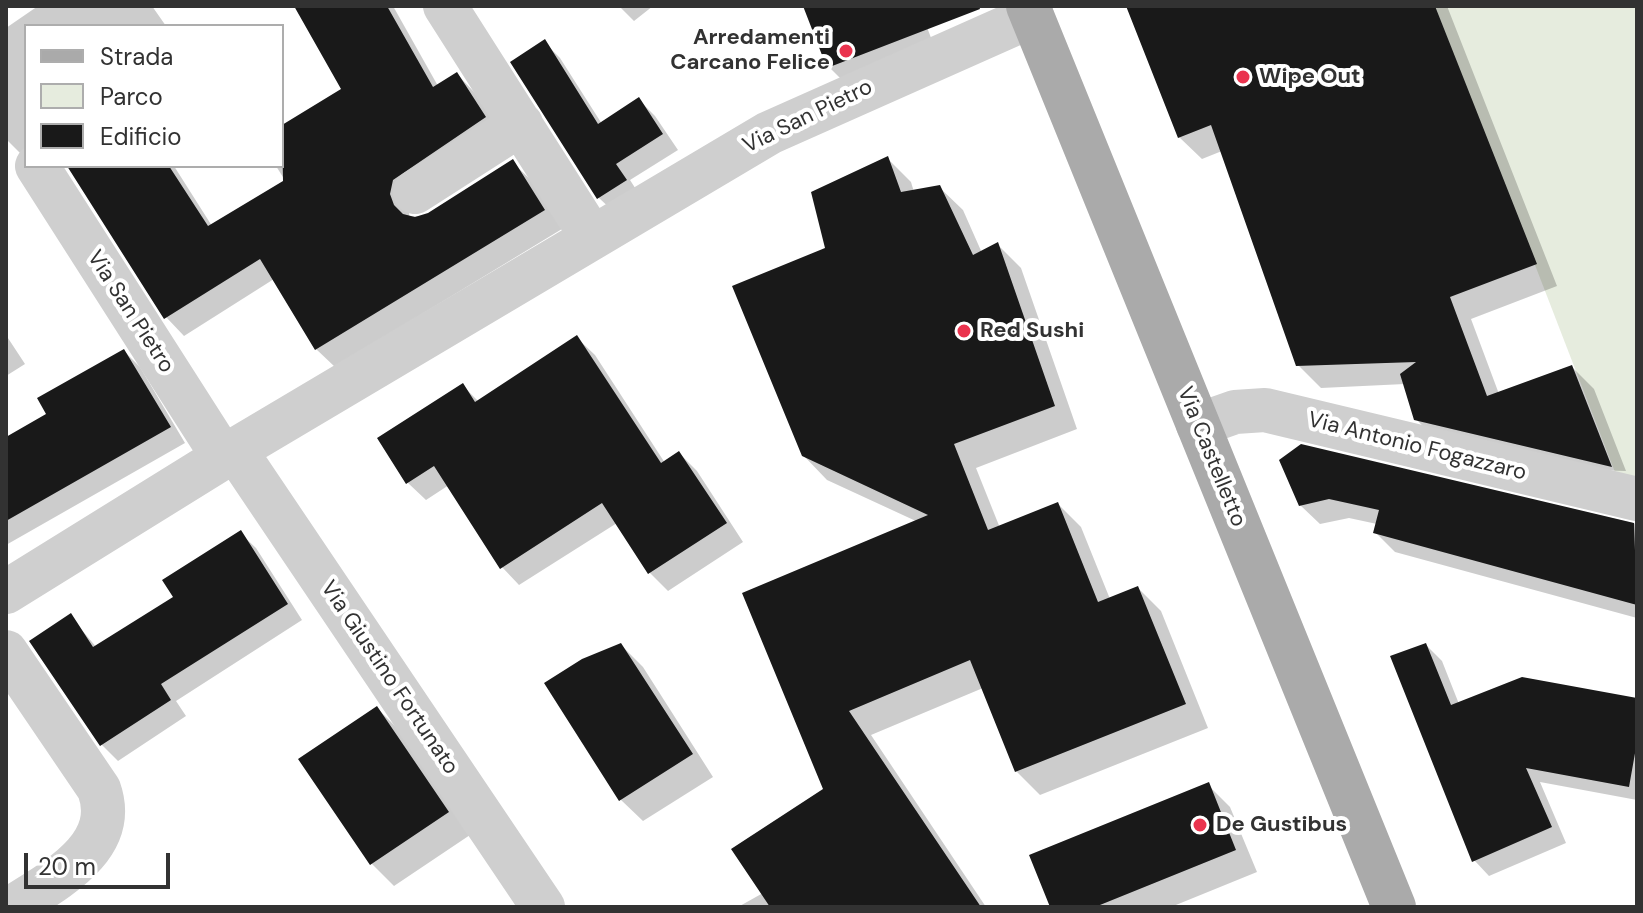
<!DOCTYPE html>
<style>
body{margin:0}
#map{position:relative;width:1643px;height:913px;overflow:hidden;background:#fff;font-family:"DM Sans",sans-serif}
canvas{display:block}
.frame{position:absolute;inset:0;border:8px solid #323232;pointer-events:none}
.legend{position:absolute;left:24px;top:24px;width:260px;height:144px;box-sizing:border-box;background:#fff;border:2px solid #adadad;margin:0;padding:10px 14px;list-style:none;font-size:24px;color:#323232}
.legend li{display:flex;align-items:center;gap:16px;height:40px}
.legend b{width:40px;border:2px solid #adadad}
.scale{position:absolute;left:24px;top:853px;width:146px;height:36px;box-sizing:border-box;border:4px solid #323232;border-top:0;padding-left:10px;font-size:24px;line-height:28px;white-space:nowrap;color:#323232;-webkit-text-stroke:6px #fff;paint-order:stroke}
</style>
<div id="map">
<canvas width="1643" height="913"></canvas>
<div class="frame"></div>
<ul class="legend">
<li><b style="height:10px;background:#aaa"></b>Strada</li>
<li><b style="height:22px;background:#e6ecde"></b>Parco</li>
<li><b style="height:22px;background:#191919"></b>Edificio</li>
</ul>
<div class="scale">20 m</div>
</div>
<script>
const ctx = document.querySelector('canvas').getContext('2d');
ctx.lineJoin = 'round';
function fill(path, color) { ctx.fillStyle = color; ctx.fill(path, 'evenodd'); }
function strokePath(path, color, width, dash) { ctx.strokeStyle = color; ctx.lineWidth = width; ctx.lineCap = dash ? 'butt' : 'round'; ctx.setLineDash(dash || []); ctx.stroke(path); }
function write(font, color, halo, rows, align = 'center') {
  ctx.font = font + ' "DM Sans",sans-serif'; ctx.lineWidth = 8; ctx.setLineDash([]); ctx.textBaseline = 'middle'; ctx.strokeStyle = halo; ctx.fillStyle = color; for (const [text, x, y, turn = 0] of rows) {
    ctx.save(); ctx.translate(x, y); ctx.rotate((+turn || 0) * Math.PI / 180); ctx.textAlign = isNaN(turn) ? turn : align; if (halo) ctx.strokeText(text, 0, 0); ctx.fillText(text, 0, 0); ctx.restore();
  }
}
const green = new Path2D(`
 M 1435,6 L 1637,6 L 1637,480 L 1618,480 Z`);
const shadow = new Path2D(`
 M 38,6 L 152,6 L 166,26 L 26,26 L 26,154 L 23,156 L 6,139 L 6,28 Z
 M 297,6 L 393,6 L 438,86 L 457,74 L 475,93 L 503,136 L 410,200 L 409,217 L 429,215 L 512,162 L 531,180 L 562,229 L 335,367 L 316,349 L 274,279 L 184,336 L 166,317 L 69,166 L 174,166 L 212,226 L 286,182 L 276,166 L 282,166 L 282,127 L 344,90 Z
 M 619,6 L 653,6 L 634,21 Z
 M 805,6 L 919,6 L 939,59 L 854,92 L 829,67 Z
 M 1128,6 L 1447,6 L 1557,286 L 1471,319 L 1499,394 L 1572,367 L 1594,389 L 1626,471 L 1552,469 L 1438,442 L 1416,419 L 1405,384 L 1321,388 L 1298,365 L 1222,151 L 1202,159 L 1179,137 Z
 M 544,42 L 560,58 L 602,124 L 639,100 L 655,116 L 678,150 L 630,180 L 641,197 L 615,213 L 599,198 Z
 M 888,159 L 911,182 L 914,192 L 939,187 L 963,210 L 982,253 L 998,245 L 1021,268 L 1077,429 L 976,468 L 1000,528 L 1058,504 L 1081,527 L 1110,599 L 1138,588 L 1161,611 L 1208,728 L 1040,795 L 1016,771 L 983,688 L 871,735 L 986,907 L 738,907 L 763,893 L 825,789 L 744,594 L 918,522 L 827,480 L 803,455 L 827,249 Z
 M 6,335 L 25,364 L 6,376 Z
 M 577,338 L 595,355 L 665,463 L 679,453 L 697,471 L 743,542 L 668,591 L 650,573 L 617,523 L 519,585 L 502,567 L 449,485 L 426,500 L 408,483 L 463,386 L 479,402 Z
 M 124,351 L 140,367 L 185,443 L 6,545 L 6,439 L 49,415 Z
 M 1301,446 L 1637,524 L 1637,618 L 1395,552 L 1375,532 L 1377,524 L 1349,518 L 1320,524 L 1300,505 Z
 M 240,533 L 256,548 L 302,620 L 176,701 L 186,716 L 118,761 L 102,745 L 31,641 L 70,616 L 97,648 L 176,598 Z
 M 621,645 L 643,667 L 713,777 L 643,821 L 621,800 Z
 M 1426,645 L 1442,661 L 1459,704 L 1637,700 L 1637,800 L 1540,782 L 1566,843 L 1489,876 L 1474,860 Z
 M 377,708 L 399,730 L 470,835 L 394,886 L 372,864 L 301,759 Z
 M 1208,785 L 1230,807 L 1257,872 L 1171,907 L 1052,907 Z`);
const building = new Path2D(`
 M 294,6 L 387,6 L 433,87 L 457,72 L 486,117 L 393,180 L 390,194 L 394,205 L 403,214 L 415,217 L 428,213 L 513,159 L 545,210 L 315,350 L 260,259 L 164,319 L 67,166 L 169,166 L 208,226 L 283,181 L 282,125 L 341,89 Z
 M 803,6 L 979,6 L 980,9 L 827,68 Z
 M 1126,6 L 1435,6 L 1537,264 L 1450,297 L 1487,396 L 1572,365 L 1612,467 L 1414,420 L 1400,374 L 1416,362 L 1296,366 L 1211,125 L 1178,138 Z
 M 545,39 L 598,124 L 639,97 L 663,134 L 616,164 L 627,180 L 597,199 L 510,62 Z
 M 888,156 L 901,192 L 940,185 L 973,255 L 998,242 L 1055,406 L 954,444 L 988,530 L 1058,502 L 1098,602 L 1138,586 L 1186,704 L 1015,772 L 970,660 L 849,711 L 981,907 L 770,907 L 731,849 L 823,789 L 742,593 L 928,515 L 802,456 L 732,286 L 825,248 L 811,192 Z
 M 577,335 L 661,463 L 679,451 L 727,523 L 648,574 L 602,503 L 500,569 L 434,466 L 406,484 L 377,438 L 463,383 L 475,402 Z
 M 124,349 L 171,427 L 6,521 L 6,437 L 46,414 L 37,398 Z
 M 1301,444 L 1634,523 L 1637,605 L 1373,533 L 1379,510 L 1329,499 L 1299,506 L 1279,460 Z
 M 241,530 L 288,604 L 161,684 L 171,700 L 100,746 L 29,641 L 71,613 L 93,647 L 173,597 L 162,580 Z
 M 621,643 L 693,754 L 619,801 L 544,683 L 582,659 Z
 M 1426,643 L 1451,705 L 1522,677 L 1637,698 L 1637,742 L 1629,787 L 1526,768 L 1552,827 L 1472,862 L 1390,656 Z
 M 377,706 L 449,812 L 370,865 L 298,759 Z
 M 1209,782 L 1236,850 L 1095,907 L 1050,907 L 1029,855 Z`);
const minor = new Path2D(`
 M 445,6 L 592,237
 M 37,166 L 223,457
 M 415,192 L 521,124
 M 1198,425 L 1235,412 L 1265,410 L 1637,499
 M 235,450 L 543,907
 M 6,592 L 235,450 L 769,133 L 1032,16
 M 6,652 L 99,789 C 120,848 53,881 13,907`);
const major = new Path2D(`
 M 1028,6 L 1394,907`);
const markers = [
 [846,51,8,"#ea334e"],
 [1243,77,8,"#ea334e"],
 [964,331,8,"#ea334e"],
 [1200,825,8,"#ea334e"]
];
const poiNames = [
 ["Arredamenti",830,38,"right"],
 ["Carcano Felice",830,63,"right"],
 ["Wipe Out",1259,77],
 ["Red Sushi",980,331],
 ["De Gustibus",1216,825]
];
const streetNames = [
 ["Via San Pietro",808,117,-26],
 ["Via San Pietro",130,312,57],
 ["Via Antonio Fogazzaro",1417,447,14],
 ["Via Castelletto",1211,457,68],
 ["Via Giustino Fortunato",389,678,56]
];
fill(green, '#e6ecde');
fill(shadow, '#0003');
fill(building, '#191919');
strokePath(minor, '#cfcfcf', 44);
strokePath(major, '#aaa', 44);
for (const [x, y, r, color] of markers) { const dot = new Path2D(); dot.arc(x, y, r, 0, 2 * Math.PI); ctx.fillStyle = color; ctx.fill(dot); strokePath(dot, '#fff', 3); }
write('bold 22px', '#323232', '#fff', poiNames, 'left');
write('22px', '#323232', '#fff', streetNames);
</script>
